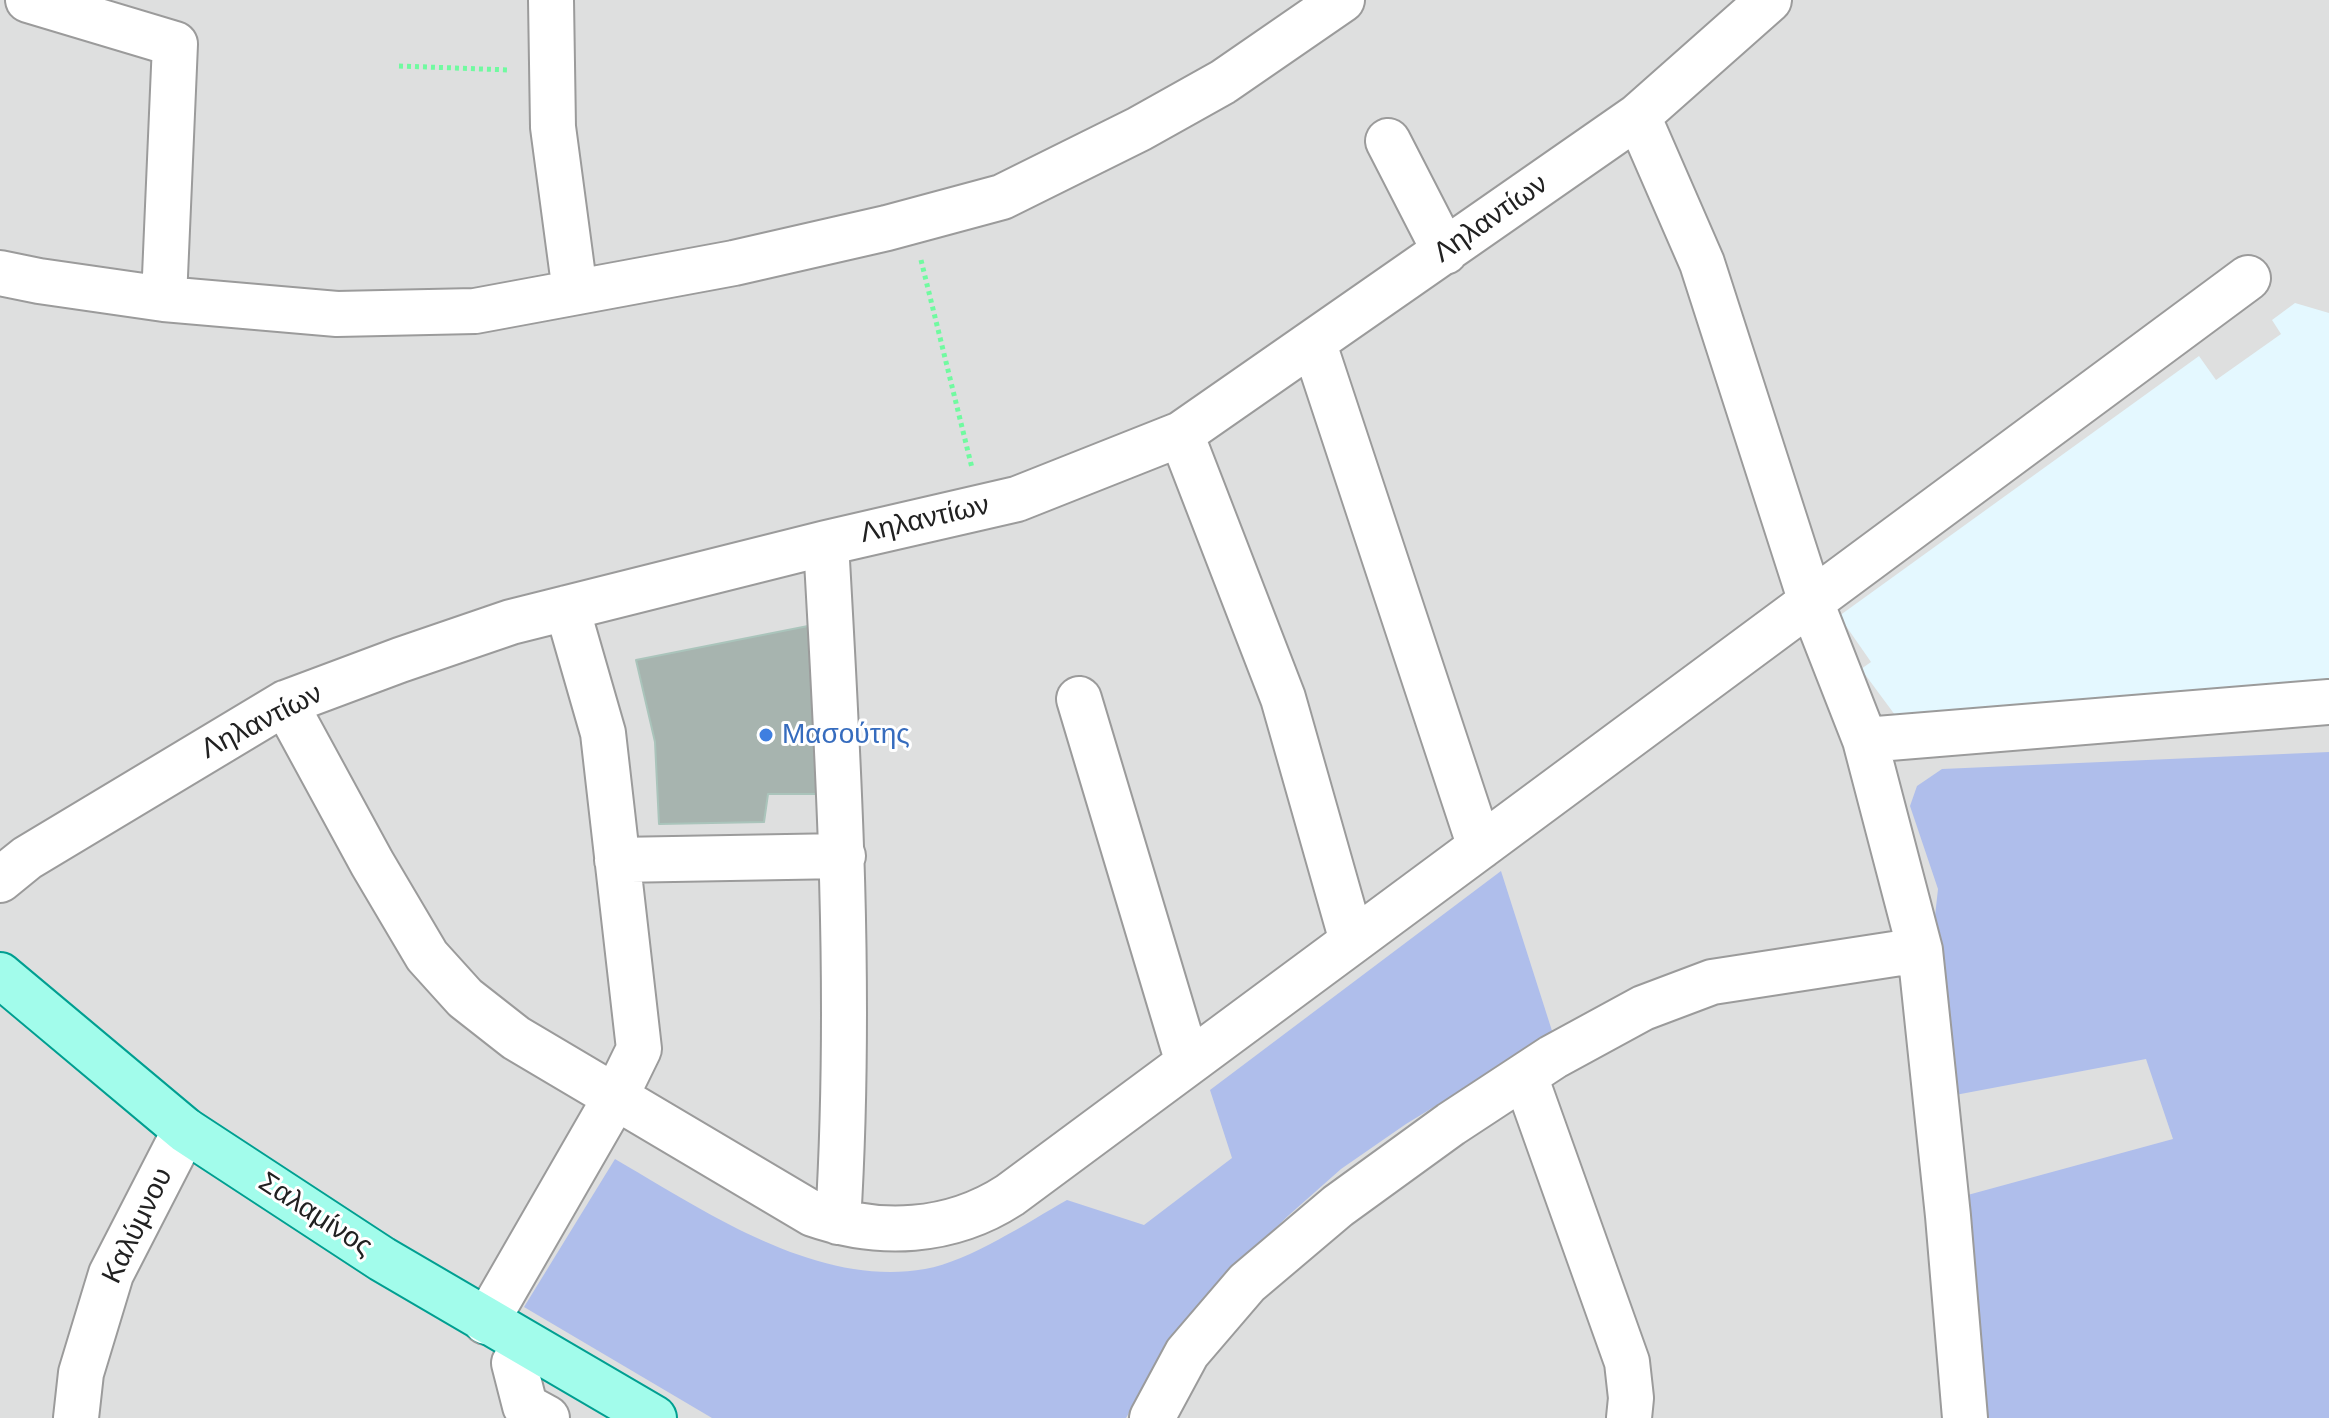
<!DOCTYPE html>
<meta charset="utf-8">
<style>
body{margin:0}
canvas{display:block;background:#e8f2f1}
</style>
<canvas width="2329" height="1418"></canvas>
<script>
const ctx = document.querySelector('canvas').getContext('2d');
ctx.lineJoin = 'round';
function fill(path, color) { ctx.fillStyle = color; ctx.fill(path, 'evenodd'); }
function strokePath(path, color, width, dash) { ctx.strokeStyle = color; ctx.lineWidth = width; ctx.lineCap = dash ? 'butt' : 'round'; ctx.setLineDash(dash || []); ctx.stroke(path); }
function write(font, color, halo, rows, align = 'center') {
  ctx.font = font + ' Helvetica,sans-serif'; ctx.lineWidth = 6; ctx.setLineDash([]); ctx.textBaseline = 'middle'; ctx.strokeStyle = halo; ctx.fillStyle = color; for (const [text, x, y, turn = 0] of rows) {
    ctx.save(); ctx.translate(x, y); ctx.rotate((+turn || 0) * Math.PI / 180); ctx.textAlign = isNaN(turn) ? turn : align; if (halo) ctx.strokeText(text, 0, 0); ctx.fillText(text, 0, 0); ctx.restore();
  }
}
const residential = new Path2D(`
 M 0,0 L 2329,0 L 2329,1418 L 0,1418 Z`);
const education = new Path2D(`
 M 2295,303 L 2329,313 L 2329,680 L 1895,715 L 1861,669 L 1871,662 L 1839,616 L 2199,356 L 2216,380 L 2281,334 L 2272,320 Z`);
const grass = new Path2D(`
 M 2329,752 L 2329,1418 L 1984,1418 L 1979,1306 L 1964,1196 L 2173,1139 L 2146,1059 L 1950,1096 L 1934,925 L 1938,889 L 1910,806 L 1917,786 L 1942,769 Z
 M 1501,871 L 1553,1034 L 1406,1124 L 1341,1169 L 1289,1215 L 1237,1265 L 1180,1327 L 1126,1418 L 712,1418 L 524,1307 L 615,1159 C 705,1211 816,1288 925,1269 C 970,1261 1028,1222 1067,1200 L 1144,1225 L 1232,1158 L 1210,1090 Z`);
const building = new Path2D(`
 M 808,626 L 827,715 L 827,794 L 768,794 L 764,822 L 659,824 L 655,742 L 636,660 Z`);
const path = new Path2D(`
 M 399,66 L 510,70
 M 921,260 L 972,468`);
const minor = new Path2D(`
 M 28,0 L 175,44 L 164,299
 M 551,0 L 553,127 L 575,292
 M 1638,116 L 1702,263 L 1811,602 L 1865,740 L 1920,950 L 1948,1216 L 1965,1418
 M 1388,141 L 1445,252
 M 0,273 L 39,281 L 164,299 L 337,314 L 475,311 L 734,263 L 887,228 L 1002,197 L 1139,129 L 1223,82 L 1342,0
 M 1314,344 L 1480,847
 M 1181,434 L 1283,698 L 1352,941
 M 826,543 C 839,769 852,995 838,1222
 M 1079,699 L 1188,1063
 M 285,703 L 372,863 L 427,956 L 465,998 L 516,1038 L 813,1214 C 879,1237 950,1234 1010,1195 L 2248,278
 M 1865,740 L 2329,702
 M 617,860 L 843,856
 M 0,880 L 27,858 L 285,703 L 400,660 L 511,622 L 826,543 L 1017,499 L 1181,434 L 1638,116 L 1769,0
 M 1525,1076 L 1627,1362 L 1631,1398 L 1629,1418
 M 486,1322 L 615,1098 L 639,1049 L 603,733 L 567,608
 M 514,1363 L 525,1406 L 547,1418
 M 76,1418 L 81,1373 L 111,1274 L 185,1130
 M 1152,1418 L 1187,1353 L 1247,1283 L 1338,1206 L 1451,1124 L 1553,1057 L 1643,1008 L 1712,982 L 1920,950`);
const major = new Path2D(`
 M 0,975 L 185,1130 L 382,1259 L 654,1418`);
const markers = [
 [766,735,8,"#3f7fe0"]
];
const streetNames = [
 ["Ληλαντίων",1491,219,-35],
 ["Ληλαντίων",925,520,-13],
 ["Ληλαντίων",262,722,-27],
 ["Σαλαμίνος",315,1215,33],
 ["Καλύμνου",138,1226,-64]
];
const shopNames = [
 ["Μασούτης",782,735]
];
fill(residential, '#dedfdf');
fill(education, '#e4f8ff');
fill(grass, '#afbeeb');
fill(building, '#a7b4af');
strokePath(building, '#aac4bb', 2);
strokePath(minor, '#9b9b9b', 48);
strokePath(major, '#009f91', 48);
strokePath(path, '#70faa0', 5, [4, 4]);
strokePath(minor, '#fff', 44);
strokePath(major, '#a2fceb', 44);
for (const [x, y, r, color] of markers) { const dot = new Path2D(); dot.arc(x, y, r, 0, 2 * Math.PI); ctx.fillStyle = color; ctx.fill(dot); strokePath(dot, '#fff', 3); }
write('28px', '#212121', '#fff', streetNames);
write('28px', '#366cbe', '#fff', shopNames, 'left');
</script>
